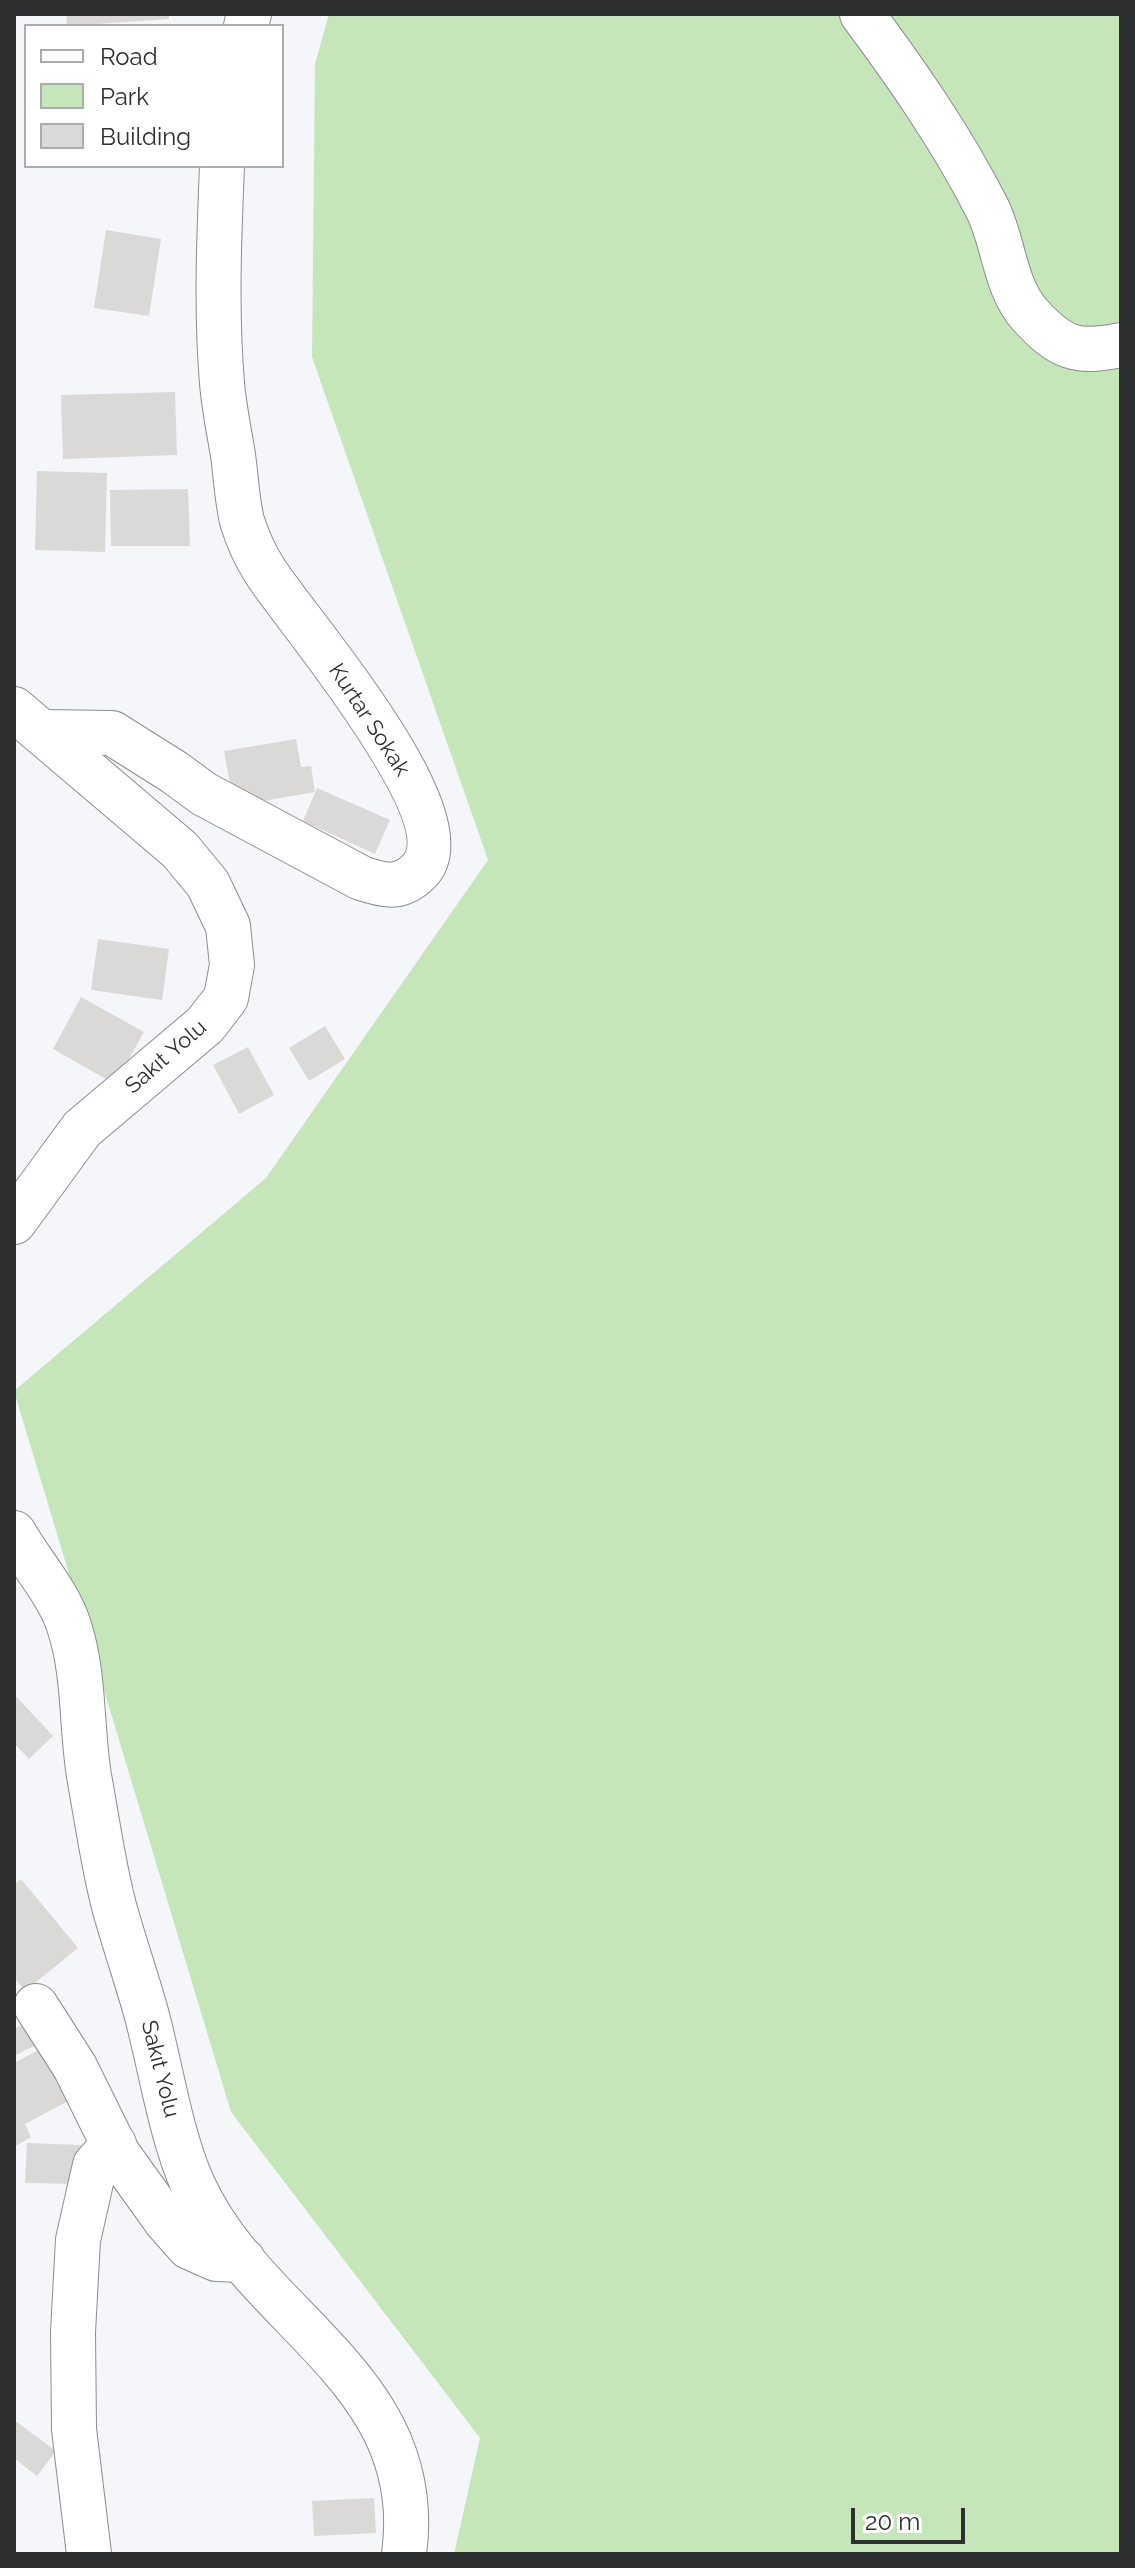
<!DOCTYPE html>
<meta charset="utf-8">
<style>
body{margin:0}
#map{position:relative;width:1135px;height:2568px;overflow:hidden;background:#f4f6f9;font-family:Raleway,sans-serif}
canvas{display:block}
.frame{position:absolute;inset:0;border:16px solid #2e2f30;pointer-events:none}
.legend{position:absolute;left:24px;top:24px;width:260px;height:144px;box-sizing:border-box;background:#fff;border:2px solid #abacac;margin:0;padding:10px 14px;list-style:none;font-size:24px;color:#2e2f30}
.legend li{display:flex;align-items:center;gap:16px;height:40px}
.legend b{width:40px;border:2px solid #abacac}
.scale{position:absolute;left:851px;top:2508px;width:114px;height:36px;box-sizing:border-box;border:4px solid #2e2f30;border-top:0;padding-left:10px;font-size:24px;line-height:28px;white-space:nowrap;color:#2e2f30;-webkit-text-stroke:6px #fff;paint-order:stroke}
</style>
<div id="map">
<canvas width="1135" height="2568"></canvas>
<div class="frame"></div>
<ul class="legend">
<li><b style="height:10px;background:#fff"></b>Road</li>
<li><b style="height:22px;background:#c5e6b8"></b>Park</li>
<li><b style="height:22px;background:#dbd9d7"></b>Building</li>
</ul>
<div class="scale">20 m</div>
</div>
<script>
const ctx = document.querySelector('canvas').getContext('2d');
ctx.lineJoin = 'round';
function fill(path, color) { ctx.fillStyle = color; ctx.fill(path, 'evenodd'); }
function strokePath(path, color, width, dash) { ctx.strokeStyle = color; ctx.lineWidth = width; ctx.lineCap = dash ? 'butt' : 'round'; ctx.setLineDash(dash || []); ctx.stroke(path); }
function write(font, color, halo, rows, align = 'center') {
  ctx.font = font + ' Raleway,sans-serif'; ctx.lineWidth = 7; ctx.setLineDash([]); ctx.textBaseline = 'middle'; ctx.strokeStyle = halo; ctx.fillStyle = color; for (const [text, x, y, turn = 0] of rows) {
    ctx.save(); ctx.translate(x, y); ctx.rotate((+turn || 0) * Math.PI / 180); ctx.textAlign = isNaN(turn) ? turn : align; if (halo) ctx.strokeText(text, 0, 0); ctx.fillText(text, 0, 0); ctx.restore();
  }
}
const green = new Path2D(`
 M 329,14 L 1121,14 L 1121,2554 L 454,2554 L 480,2438 L 231,2112 L 14,1391 L 266,1178 L 488,860 L 312,357 L 315,64 Z`);
const building = new Path2D(`
 M 66,14 L 169,14 L 169,19 L 67,26 Z
 M 106,230 L 161,239 L 149,316 L 94,308 Z
 M 175,392 L 177,455 L 63,459 L 61,395 Z
 M 37,471 L 107,473 L 105,552 L 35,550 Z
 M 188,489 L 190,546 L 111,546 L 110,490 Z
 M 296,739 L 301,767 L 311,766 L 315,792 L 234,806 L 224,751 Z
 M 317,788 L 390,820 L 375,854 L 303,821 Z
 M 98,939 L 169,949 L 162,1000 L 91,990 Z
 M 81,997 L 144,1032 L 115,1084 L 53,1049 Z
 M 325,1026 L 345,1059 L 309,1081 L 289,1048 Z
 M 248,1047 L 274,1095 L 239,1114 L 213,1065 Z
 M 14,1694 L 53,1736 L 29,1759 L 14,1743 Z
 M 21,1879 L 78,1948 L 25,1991 L 14,1978 L 14,1885 Z
 M 33,2020 L 44,2041 L 14,2056 L 14,2029 Z
 M 46,2046 L 74,2098 L 25,2124 L 31,2137 L 14,2147 L 14,2063 Z
 M 27,2143 L 81,2145 L 80,2184 L 25,2183 Z
 M 14,2420 L 56,2451 L 37,2476 L 14,2458 Z
 M 374,2498 L 376,2533 L 314,2536 L 312,2501 Z`);
const minor = new Path2D(`
 M 862,14 C 908,76 952,139 987,208 C 1004,241 1004,286 1030,315 C 1061,349 1077,354 1121,345
 M 246,26 L 249,14
 M 43,732 L 112,733 L 174,772 L 204,794 L 361,878 C 382,885 398,890 416,874 C 477,824 294,618 265,571 C 256,557 247,537 242,521 C 237,500 236,477 233,455 C 229,431 224,407 222,383 C 216,312 219,238 222,166
 M 36,2006 L 75,2067 L 118,2154 L 166,2221 L 189,2247 L 216,2259 L 243,2260
 M 89,2554 L 74,2429 L 73,2332 L 78,2240 L 95,2165 L 114,2144`);
const tertiary = new Path2D(`
 M 14,709 L 180,850 L 208,884 L 228,926 L 232,965 L 226,998 L 205,1025 L 82,1129 L 14,1222
 M 14,1533 C 32,1565 58,1592 69,1626 C 85,1675 81,1726 89,1776 C 97,1819 103,1864 114,1906 C 124,1943 137,1979 147,2016 C 161,2069 171,2136 193,2185 C 255,2322 428,2380 404,2554`);
const streetNames = [
 ["Kurtar Sokak",369,720,57],
 ["Sakıt Yolu",166,1057,-41],
 ["Sakıt Yolu",160,2069,76]
];
fill(green, '#c5e6b8');
fill(building, '#dbd9d7');
strokePath(minor, '#8b8d8f', 46);
strokePath(tertiary, '#8b8d8f', 46);
strokePath(minor, '#fff', 44);
strokePath(tertiary, '#fff', 44);
write('22px', '#2e2f30', '#fff', streetNames);
</script>
